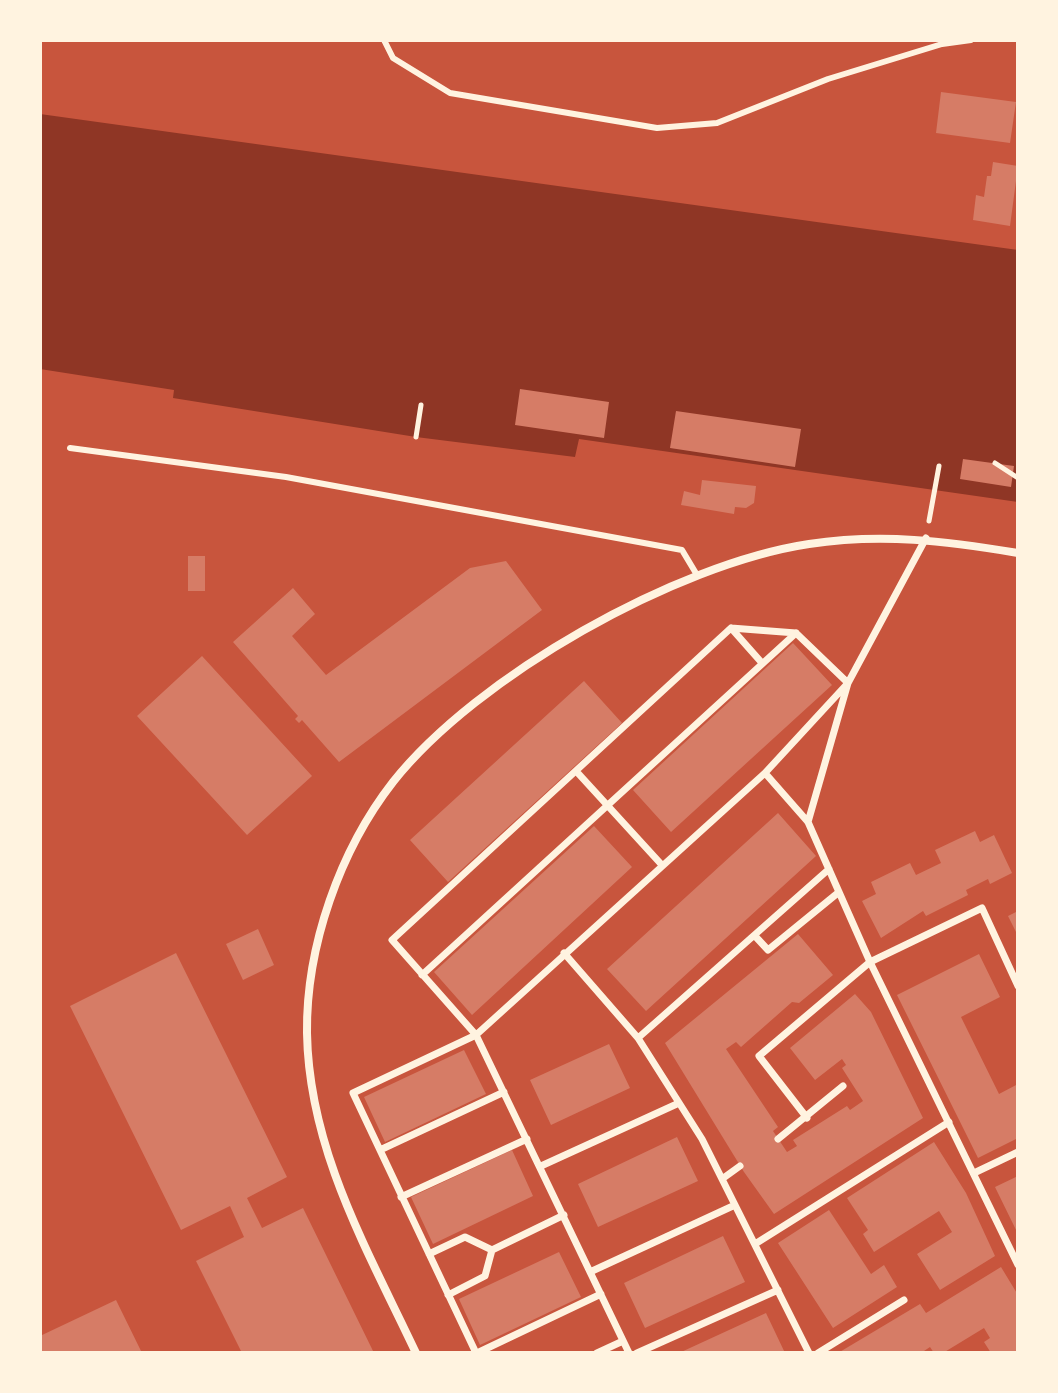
<!DOCTYPE html>
<style>
body{margin:0}
#map{position:relative;width:1058px;height:1393px;overflow:hidden;background:#c8553d;font-family:Jost,sans-serif}
canvas{display:block}
.frame{position:absolute;inset:0;border:42px solid #fff3e0;pointer-events:none}
</style>
<div id="map">
<canvas width="1058" height="1393"></canvas>
<div class="frame"></div>
</div>
<script>
const ctx = document.querySelector('canvas').getContext('2d');
ctx.lineJoin = 'round';
function fill(path, color) { ctx.fillStyle = color; ctx.fill(path, 'evenodd'); }
function strokePath(path, color, width, dash) { ctx.strokeStyle = color; ctx.lineWidth = width; ctx.lineCap = dash ? 'butt' : 'round'; ctx.setLineDash(dash || []); ctx.stroke(path); }
const water = new Path2D(`
 M 40,114 L 1018,250 L 1018,502 L 579,439 L 575,457 L 416,437 L 173,398 L 174,390 L 40,369 Z`);
const building = new Path2D(`
 M 941,92 L 1016,102 L 1010,143 L 936,133 Z
 M 993,162 L 1018,166 L 1010,226 L 973,220 L 976,195 L 984,197 L 987,176 L 991,176 Z
 M 520,389 L 609,402 L 604,438 L 515,425 Z
 M 676,411 L 801,429 L 795,467 L 670,448 Z
 M 963,459 L 1014,466 L 1011,487 L 960,479 Z
 M 702,480 L 756,486 L 754,503 L 746,508 L 735,507 L 734,514 L 681,505 L 684,491 L 700,495 Z
 M 188,556 L 205,556 L 205,591 L 188,591 Z
 M 506,561 L 542,610 L 339,762 L 302,720 L 299,723 L 295,719 L 298,716 L 233,642 L 293,588 L 315,614 L 292,636 L 326,675 L 470,568 Z
 M 793,643 L 832,685 L 671,832 L 633,790 Z
 M 202,656 L 312,776 L 247,835 L 137,716 Z
 M 584,681 L 622,723 L 448,882 L 410,840 Z
 M 778,813 L 816,856 L 646,1011 L 607,969 Z
 M 594,826 L 632,867 L 472,1015 L 434,972 Z
 M 975,831 L 980,842 L 994,835 L 1012,873 L 990,884 L 988,879 L 966,890 L 968,895 L 926,916 L 923,911 L 881,938 L 862,901 L 876,894 L 871,882 L 910,863 L 916,875 L 941,863 L 935,850 Z
 M 1018,911 L 1018,936 L 1008,916 Z
 M 258,929 L 274,965 L 243,980 L 226,944 Z
 M 798,934 L 833,975 L 799,1003 L 792,1002 L 741,1047 L 736,1042 L 726,1049 L 778,1127 L 773,1131 L 787,1152 L 797,1146 L 793,1140 L 847,1106 L 850,1110 L 863,1101 L 842,1068 L 846,1065 L 842,1059 L 815,1080 L 790,1048 L 855,994 L 871,1012 L 923,1118 L 774,1214 L 744,1172 L 665,1043 Z
 M 176,953 L 287,1177 L 247,1198 L 262,1228 L 303,1208 L 374,1353 L 242,1353 L 196,1261 L 244,1237 L 230,1206 L 181,1230 L 70,1006 Z
 M 979,954 L 1000,997 L 961,1017 L 999,1094 L 1018,1084 L 1018,1138 L 978,1158 L 897,995 Z
 M 609,1044 L 630,1088 L 551,1125 L 530,1080 Z
 M 464,1050 L 486,1094 L 385,1142 L 364,1097 Z
 M 677,1137 L 698,1181 L 598,1227 L 578,1184 Z
 M 934,1142 L 966,1193 L 995,1256 L 940,1290 L 917,1254 L 952,1232 L 939,1211 L 874,1252 L 863,1234 L 868,1230 L 847,1198 Z
 M 512,1150 L 533,1196 L 433,1244 L 411,1197 Z
 M 1018,1176 L 1018,1234 L 995,1187 Z
 M 829,1210 L 871,1274 L 884,1265 L 897,1287 L 833,1328 L 778,1243 Z
 M 723,1236 L 745,1282 L 645,1328 L 624,1283 Z
 M 559,1252 L 581,1297 L 480,1345 L 459,1299 Z
 M 1001,1267 L 1018,1295 L 1018,1353 L 991,1353 L 984,1342 L 990,1338 L 984,1328 L 943,1353 L 934,1353 L 930,1347 L 921,1353 L 838,1353 L 920,1304 L 926,1313 Z
 M 116,1300 L 142,1353 L 40,1353 L 40,1336 Z
 M 766,1313 L 785,1353 L 679,1353 Z`);
const path = new Path2D(`
 M 416,437 L 421,405
 M 995,463 L 1018,478
 M 929,521 L 939,466`);
const service = new Path2D(`
 M 384,40 L 393,58 L 450,93 L 657,128 L 717,123 L 828,79 L 942,44 L 971,40
 M 70,448 L 286,477 L 682,550 L 697,575`);
const pedestrian = new Path2D(`
 M 731,628 L 762,663
 M 576,771 L 661,864
 M 808,822 L 848,683 L 765,773 L 808,822 L 870,962 L 1018,1265
 M 755,936 L 768,950 L 839,892
 M 564,953 L 638,1038 L 702,1139 L 809,1353
 M 422,975 L 796,633 L 848,683 L 926,538
 M 638,1038 L 829,869
 M 807,1118 L 759,1056 L 870,962 L 982,908 L 1018,986
 M 778,1139 L 843,1086
 M 380,1150 L 504,1092
 M 541,1166 L 679,1103
 M 974,1173 L 1018,1152
 M 722,1179 L 740,1166
 M 401,1197 L 527,1139
 M 755,1244 L 949,1122
 M 429,1254 L 465,1237 L 492,1250
 M 590,1272 L 735,1205
 M 448,1295 L 485,1276 L 492,1250 L 564,1215
 M 476,1353 L 353,1093 L 476,1035 L 765,773
 M 477,1353 L 601,1294
 M 597,1353 L 623,1341
 M 629,1353 L 476,1035 L 392,940 L 731,628 L 796,633
 M 637,1353 L 778,1290
 M 818,1353 L 904,1300`);
const minor = new Path2D(`
 M 416,1353 C 367,1249 309,1150 307,1033 C 306,946 340,850 393,782 C 477,676 676,564 809,544 C 882,533 946,541 1018,553`);
fill(water, '#8f3625');
fill(building, '#d67c66');
strokePath(path, '#fff3e0', 5);
strokePath(service, '#fff3e0', 6);
strokePath(pedestrian, '#fff3e0', 7);
strokePath(minor, '#fff3e0', 8);
</script>
